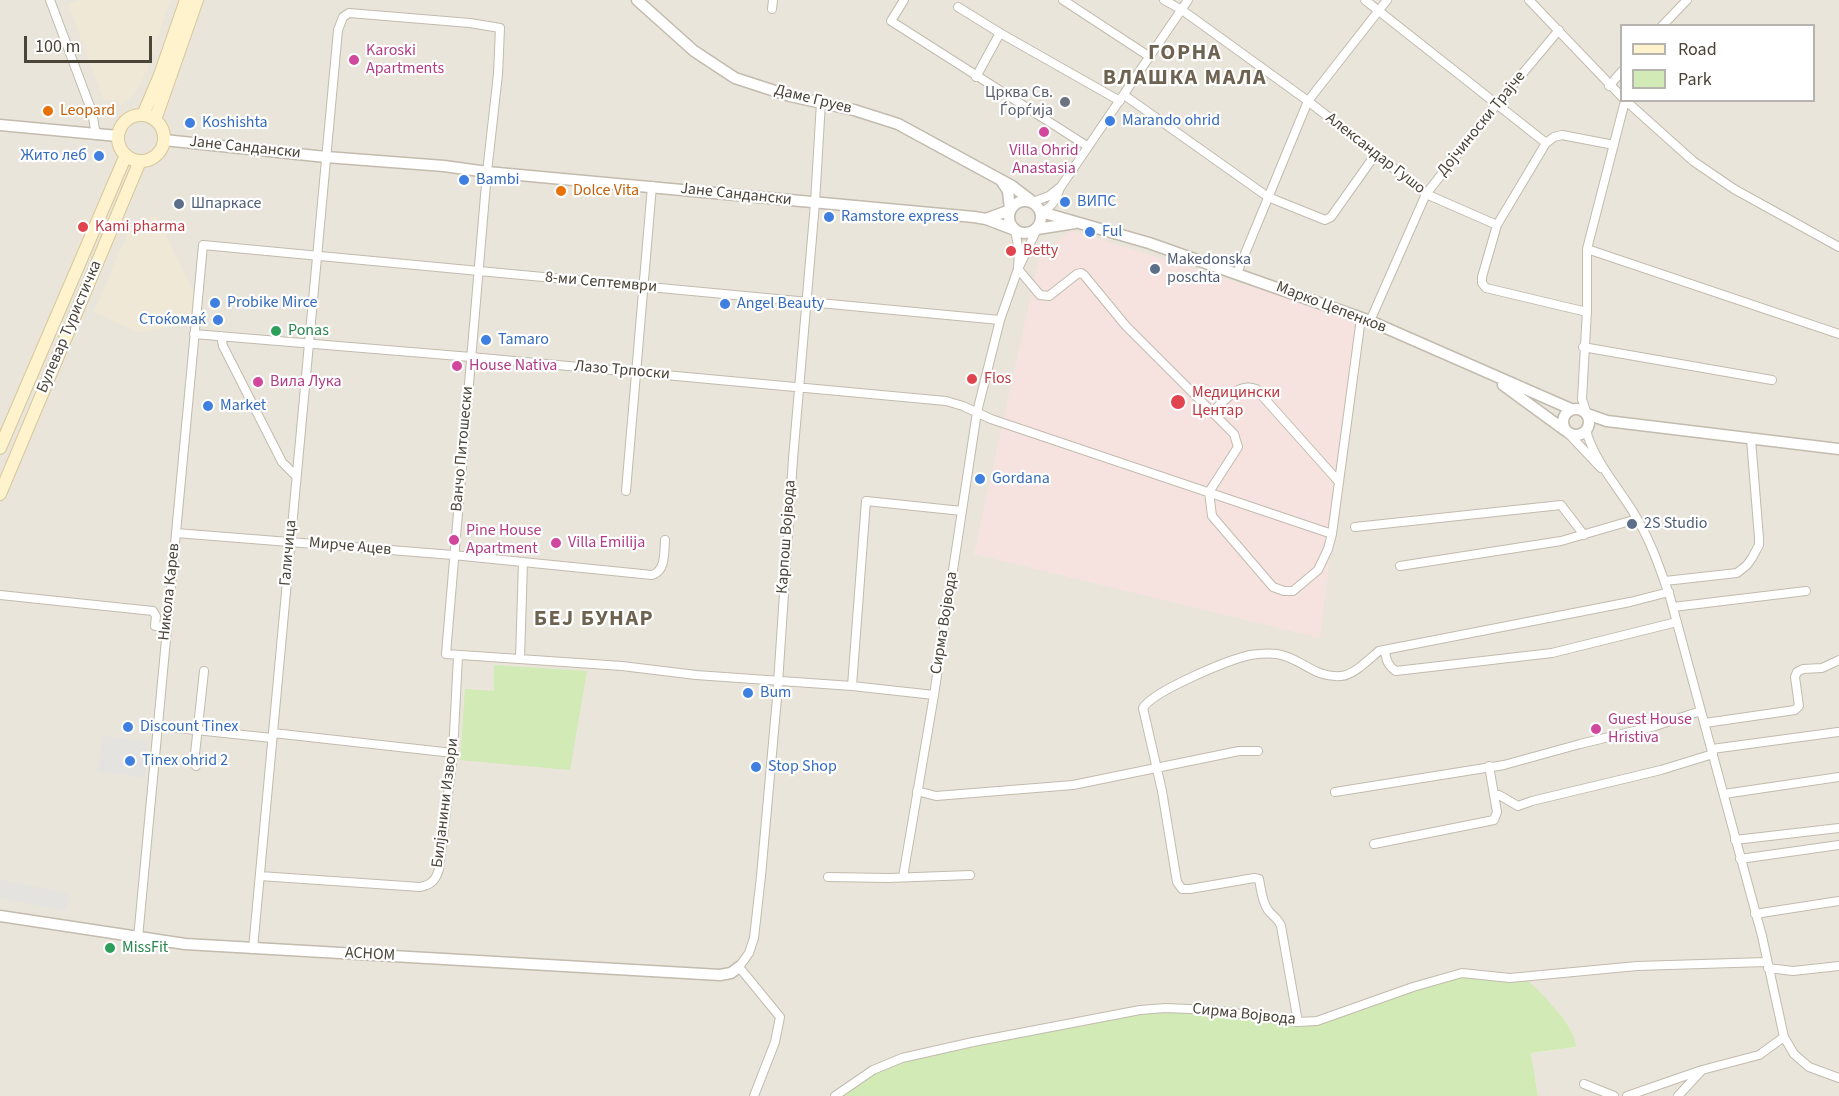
<!DOCTYPE html>
<meta charset="utf-8">
<style>
body{margin:0}
#map{position:relative;width:1839px;height:1096px;overflow:hidden;background:#f6f3ec;font-family:"Source Sans 3",sans-serif}
canvas{display:block}
.legend{position:absolute;left:1620px;top:24px;width:195px;height:78px;box-sizing:border-box;background:#fff;border:2px solid #b7b4b0;margin:0;padding:8px 10px;list-style:none;font-size:18px;color:#4b4439}
.legend li{display:flex;align-items:center;gap:12px;height:30px}
.legend b{width:30px;border:2px solid #b7b4b0}
.scale{position:absolute;left:24px;top:36px;width:128px;height:27px;box-sizing:border-box;border:3px solid #4b4439;border-top:0;padding-left:8px;font-size:18px;line-height:21px;white-space:nowrap;color:#4b4439;-webkit-text-stroke:4px #fff;paint-order:stroke}
</style>
<div id="map">
<canvas width="1839" height="1096"></canvas>
<ul class="legend">
<li><b style="height:8px;background:#fff3cd"></b>Road</li>
<li><b style="height:16px;background:#d2eab5"></b>Park</li>
</ul>
<div class="scale">100 m</div>
</div>
<script>
const ctx = document.querySelector('canvas').getContext('2d');
ctx.lineJoin = 'round';
function fill(path, color) { ctx.fillStyle = color; ctx.fill(path, 'evenodd'); }
function strokePath(path, color, width, dash) { ctx.strokeStyle = color; ctx.lineWidth = width; ctx.lineCap = dash ? 'butt' : 'round'; ctx.setLineDash(dash || []); ctx.stroke(path); }
function write(font, color, halo, rows, align = 'center') {
  ctx.font = font + ' "Source Sans 3",sans-serif'; ctx.lineWidth = 4.5; ctx.setLineDash([]); ctx.textBaseline = 'middle'; ctx.strokeStyle = halo; ctx.fillStyle = color; for (const [text, x, y, turn = 0] of rows) {
    ctx.save(); ctx.translate(x, y); ctx.rotate((+turn || 0) * Math.PI / 180); ctx.textAlign = isNaN(turn) ? turn : align; if (halo) ctx.strokeText(text, 0, 0); ctx.fillText(text, 0, 0); ctx.restore();
  }
}
const residential = new Path2D(`
 M 0,0 L 1839,0 L 1839,1096 L 1538,1096 L 1531,1053 L 1576,1047 L 1558,1013 L 1524,977 L 1317,1021 L 835,1096 L 0,1096 ZM 1622,26 L 1814,26 L 1814,100 L 1622,100 Z`);
const education = new Path2D(`
 M 80,0 L 170,0 L 147,71 L 134,94 L 120,106 L 118,102 L 113,100 L 104,101 L 68,4 Z
 M 157,216 L 197,300 L 195,322 L 140,333 L 94,312 L 130,228 Z`);
const medical = new Path2D(`
 M 1071,230 L 1359,321 L 1320,638 L 974,554 L 1039,258 Z`);
const green = new Path2D(`
 M 494,665 L 587,671 L 570,770 L 460,760 L 465,689 L 494,691 Z
 M 1462,973 L 1524,977 C 1539,991 1576,1026 1576,1047 L 1531,1053 L 1538,1096 L 835,1096 L 902,1059 L 1166,1008 L 1317,1021 Z`);
const parking = new Path2D(`
 M 103,736 L 149,742 L 145,778 L 97,771 Z
 M 0,879 L 68,894 L 67,911 L 0,898 Z`);
const minor = new Path2D(`
 M 50,0 L 92,112 L 96,135
 M 904,0 L 891,21 L 1087,146
 M 1063,0 L 1150,57
 M 1164,0 L 1182,10 L 1308,101 L 1426,194 L 1497,225 L 1482,277 L 1482,283 L 1486,288 L 1587,312
 M 1365,0 L 1546,143 L 1554,137 L 1562,135 L 1614,145
 M 1529,0 L 1622,97
 M 958,7 L 1000,33 L 1120,101
 M 772,9 L 773,0
 M 1662,26 L 1687,0
 M 976,77 L 1000,33
 M 1609,86 L 1622,71
 M 1124,95 L 1268,197 L 1325,220 L 1331,217 L 1375,155
 M 1625,100 L 1693,161 L 1734,189 L 1839,247
 M 1033,202 L 1049,196 L 1059,188
 M 1041,212 C 1053,207 1056,199 1060,188 L 1188,0
 M 1497,225 L 1546,143
 M 1015,230 L 1019,251 L 1018,269 L 1040,295 L 1049,296 L 1077,274 L 1081,273 L 1084,275 L 1126,326 L 1234,434 L 1238,447 L 1209,492 L 1212,516 L 1273,587 L 1284,591 L 1293,591 L 1318,570 L 1328,549 L 1332,534
 M 1587,249 L 1839,334
 M 1237,273 L 1308,101 L 1387,0
 M 1370,321 L 1426,194 L 1497,104 L 1559,30
 M 194,334 L 471,357 L 946,401 L 963,406 L 991,419 L 1332,534 L 1361,318
 M 221,336 L 223,346 L 282,462 L 296,476
 M 1583,347 L 1772,380
 M 1212,412 C 1225,401 1238,382 1256,389 L 1339,482
 M 1587,414 L 1582,399 L 1587,310 L 1587,249 L 1625,101
 M 1586,430 C 1594,461 1619,488 1635,515 C 1651,541 1660,569 1670,597 L 1762,936 L 1784,1037 L 1794,1054 L 1809,1067 L 1839,1078
 M 1566,431 L 1601,468
 M 626,491 L 652,186
 M 1355,527 L 1561,505 L 1584,535
 M 176,533 L 453,555 L 652,575 C 666,571 664,552 665,540
 M 1400,566 L 1561,541 L 1637,519
 M 1665,581 L 1737,573 L 1747,565 L 1752,558 L 1759,545 L 1759,538 L 1751,439
 M 0,595 L 153,611 L 156,616 L 155,626 L 166,627
 M 1673,607 L 1806,591
 M 1385,650 C 1386,660 1388,666 1396,671 L 1552,653 L 1677,622
 M 520,659 L 523,562
 M 852,686 L 866,501 L 962,511
 M 1705,723 L 1795,710 L 1799,706 L 1795,677 L 1797,672 L 1803,669 L 1822,668 L 1839,660
 M 158,726 L 272,738
 M 273,733 L 453,753
 M 1712,749 L 1838,732
 M 196,766 L 194,763 L 204,671
 M 917,791 L 936,796 L 1073,785 L 1239,751 L 1258,751
 M 1335,792 L 1504,765 L 1580,744 L 1655,726 L 1701,711
 M 1724,794 L 1839,777
 M 1494,795 L 1499,795 L 1518,806 L 1532,801 L 1661,770 L 1713,754
 M 1735,840 L 1839,828
 M 1374,844 L 1494,820 L 1497,812 L 1489,766
 M 1740,859 L 1839,845
 M 260,876 L 420,887 C 431,885 436,880 439,869 L 453,753 L 458,656
 M 828,877 L 889,878 L 970,875
 M 903,877 L 934,695 L 977,412 L 1000,320 L 1018,269 L 1037,229
 M 1755,914 L 1839,901
 M 138,938 L 203,245 L 1000,320
 M 253,949 L 338,30 L 343,17 L 349,13 L 470,23 L 500,28 L 498,74 L 487,172 L 446,654 L 622,666 L 696,675 L 852,686 L 934,695
 M 1768,968 L 1793,971 L 1839,966
 M 1298,1022 L 1281,926 C 1278,918 1272,916 1268,910 C 1262,902 1261,889 1259,879 L 1254,878 L 1190,889 L 1182,889 L 1177,882 L 1162,791 L 1143,708 C 1153,691 1228,660 1250,655 C 1257,654 1269,653 1277,654 C 1302,658 1313,678 1341,676 C 1354,675 1369,659 1379,651 L 1630,602 L 1669,592
 M 1584,1084 L 1614,1096
 M 754,1096 L 775,1042 L 780,1017 L 739,967 L 749,953 L 754,938 L 761,876 L 777,698 L 793,459 L 815,203 L 821,102
 M 835,1096 L 873,1070 L 902,1058 L 973,1042 L 1140,1010 L 1166,1008 L 1213,1010 L 1298,1022 L 1317,1021 L 1413,987 L 1462,973 L 1510,978 L 1637,966 L 1766,962
 M 1627,1096 L 1699,1071
 M 1678,1096 L 1702,1070 L 1759,1055 L 1784,1037`);
const tertiary = new Path2D(`
 M 637,0 L 694,51 L 735,78 L 790,96 L 854,110 L 898,124 L 1012,186 L 1033,202
 M 0,125 L 118,136
 M 164,140 L 326,157 L 444,166 L 487,172 L 974,217 L 986,219 L 1015,230
 M1009 217a16 16 0 1 1 32 0a16 16 0 1 1-32 0Z
 M 1041,212 L 1149,243 L 1370,321 L 1571,409
 M 986,219 L 1010,210 L 1008,191 L 1002,182
 M 1037,229 L 1075,223
 M 1503,385 L 1566,431
 M1563 422a13 13 0 1 1 26 0a13 13 0 1 1-26 0Z
 M 1587,414 L 1607,421 L 1839,449
 M 0,916 L 185,944 L 720,975 L 731,973 L 739,967`);
const secondary = new Path2D(`
 M 143,115 L 160,75 L 186,0
 M118 138a23 23 0 1 1 46 0a23 23 0 1 1-46 0Z
 M 155,120 L 197,0
 M 0,448 L 126,155
 M 0,494 L 140,161`);
const markers = [
 [354,60,6,"#d1479c"],
 [1065,102,6,"#6b7280"],
 [48,111,6,"#e8710a"],
 [1110,121,6,"#3f7fe0"],
 [190,123,6,"#3f7fe0"],
 [1044,132,6,"#d1479c"],
 [99,156,6,"#3f7fe0"],
 [464,180,6,"#3f7fe0"],
 [561,191,6,"#e8710a"],
 [1065,202,6,"#3f7fe0"],
 [179,204,6,"#5c6f8a"],
 [829,217,6,"#3f7fe0"],
 [83,227,6,"#e0444e"],
 [1090,232,6,"#3f7fe0"],
 [1011,251,6,"#e0444e"],
 [1155,269,6,"#5c6f8a"],
 [215,303,6,"#3f7fe0"],
 [725,304,6,"#3f7fe0"],
 [218,320,6,"#3f7fe0"],
 [276,331,6,"#2e9e5b"],
 [486,340,6,"#3f7fe0"],
 [457,366,6,"#d1479c"],
 [972,379,6,"#e0444e"],
 [258,382,6,"#d1479c"],
 [1178,402,8,"#e0444e"],
 [208,406,6,"#3f7fe0"],
 [980,479,6,"#3f7fe0"],
 [1632,524,6,"#5c6f8a"],
 [454,540,6,"#d1479c"],
 [556,543,6,"#d1479c"],
 [748,693,6,"#3f7fe0"],
 [128,727,6,"#3f7fe0"],
 [1596,729,6,"#d1479c"],
 [130,761,6,"#3f7fe0"],
 [756,767,6,"#3f7fe0"],
 [110,948,6,"#2e9e5b"]
];
const hotelNames = [
 ["Karoski",366,51],
 ["Apartments",366,69],
 ["Villa Ohrid",1044,151,"center"],
 ["Anastasia",1044,169,"center"],
 ["House Nativa",469,366],
 ["Вила Лука",270,382],
 ["Pine House",466,531],
 ["Apartment",466,549],
 ["Villa Emilija",568,543],
 ["Guest House",1608,720],
 ["Hristiva",1608,738]
];
const worshipNames = [
 ["Црква Св.",1053,93],
 ["Ѓoрѓијa",1053,111]
];
const streetNames = [
 ["Даме Груев",813,100,14],
 ["Дојчиноски Трајче",1482,124,-51],
 ["Јане Сандански",245,148,6],
 ["Александар Гушо",1375,154,38],
 ["Јане Сандански",736,195,6],
 ["8-ми Септември",601,283,5],
 ["Марко Цепенков",1331,308,21],
 ["Булевар Туристичка",70,327,-67],
 ["Лазо Трпоски",622,371,5],
 ["Ванчо Питошески",463,449,-85],
 ["Карпош Војвода",787,537,-86],
 ["Мирче Ацев",350,547,5],
 ["Галичица",289,553,-85],
 ["Никола Карев",170,592,-84],
 ["Сирма Војвода",945,623,-81],
 ["Билјанини Извори",446,803,-83],
 ["АСНОМ",370,955,3],
 ["Сирма Војвода",1244,1015,6]
];
const foodNames = [
 ["Leopard",60,111],
 ["Dolce Vita",573,191]
];
const shopNames = [
 ["Marando ohrid",1122,121],
 ["Koshishta",202,123],
 ["Жито леб",87,156,"right"],
 ["Bambi",476,180],
 ["ВИПС",1077,202],
 ["Ramstore express",841,217],
 ["Ful",1102,232],
 ["Probike Mirce",227,303],
 ["Angel Beauty",737,304],
 ["Стоќомаќ",206,320,"right"],
 ["Tamaro",498,340],
 ["Market",220,406],
 ["Gordana",992,479],
 ["Bum",760,693],
 ["Discount Tinex",140,727],
 ["Tinex ohrid 2",142,761],
 ["Stop Shop",768,767]
];
const serviceNames = [
 ["Шпаркасе",191,204],
 ["Makedonska",1167,260],
 ["poschta",1167,278],
 ["2S Studio",1644,524]
];
const healthNames = [
 ["Kami pharma",95,227],
 ["Betty",1023,251],
 ["Flos",984,379],
 ["Медицински",1192,393],
 ["Центар",1192,411]
];
const leisureNames = [
 ["Ponas",288,331],
 ["MissFit",122,948]
];
const districtNames = [
 ["ГОРНА",1185,54],
 ["ВЛАШКА МАЛА",1185,79],
 ["БЕЈ БУНАР",594,620]
];
fill(residential, '#eae5da');
fill(education, '#efe8d6');
fill(medical, '#f6e3e0');
fill(green, '#d2eab5');
fill(parking, '#e5e3e0');
strokePath(minor, '#c2bbae', 10);
strokePath(tertiary, '#c2bbae', 13);
strokePath(secondary, '#d6c79b', 14);
strokePath(minor, '#fff', 8);
strokePath(tertiary, '#fff', 10);
strokePath(secondary, '#fff3cd', 12);
for (const [x, y, r, color] of markers) { const dot = new Path2D(); dot.arc(x, y, r, 0, 2 * Math.PI); ctx.fillStyle = color; ctx.fill(dot); strokePath(dot, '#fff', 2); }
write('16px', '#b23c85', '#fff', hotelNames, 'left');
write('16px', '#5b616d', '#fff', worshipNames, 'right');
write('16px', '#4b4439', '#fff', streetNames);
write('16px', '#c56008', '#fff', foodNames, 'left');
write('16px', '#366cbe', '#fff', shopNames, 'left');
write('16px', '#4e5e75', '#fff', serviceNames, 'left');
write('16px', '#be3a42', '#fff', healthNames, 'left');
write('16px', '#27864d', '#fff', leisureNames, 'left');
ctx.letterSpacing = '1.5px';
write('bold 22px', '#6e6250', '#fff', districtNames);
ctx.letterSpacing = '0px';
</script>
